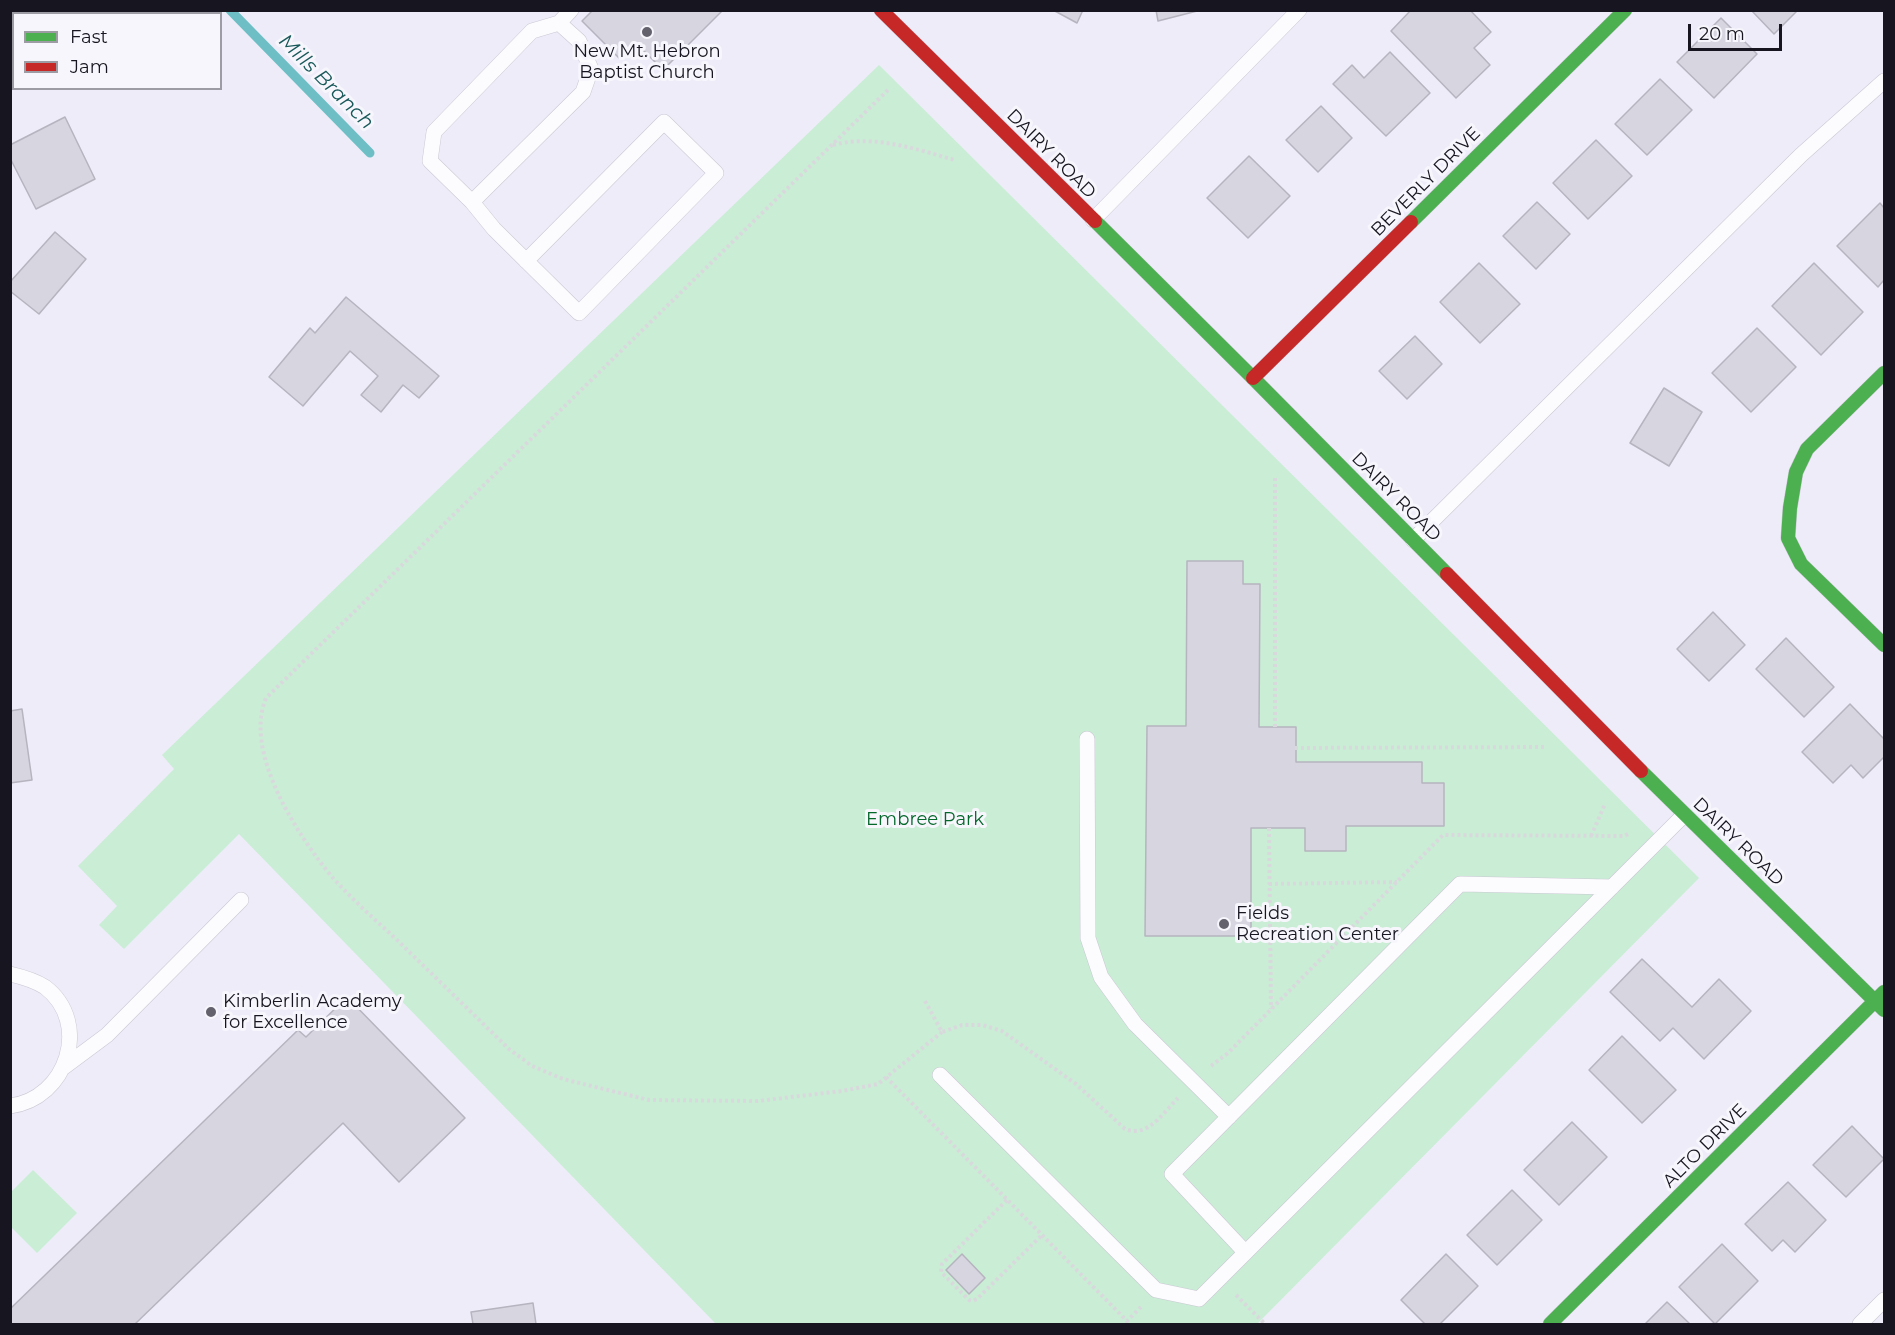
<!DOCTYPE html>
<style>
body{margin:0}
#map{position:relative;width:1895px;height:1335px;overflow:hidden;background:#edecf8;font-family:Montserrat,sans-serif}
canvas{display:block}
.frame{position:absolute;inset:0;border:12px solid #171620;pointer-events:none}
.legend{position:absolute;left:12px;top:12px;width:210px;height:78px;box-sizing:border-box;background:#f7f6fc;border:2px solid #9d9ca4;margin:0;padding:8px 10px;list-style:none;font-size:18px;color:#171620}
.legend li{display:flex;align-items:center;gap:12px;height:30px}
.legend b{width:30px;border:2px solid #9d9ca4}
.scale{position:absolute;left:1688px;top:24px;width:94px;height:27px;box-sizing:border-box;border:3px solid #171620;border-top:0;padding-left:8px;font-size:18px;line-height:21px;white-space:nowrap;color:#171620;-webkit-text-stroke:4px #f7f6fc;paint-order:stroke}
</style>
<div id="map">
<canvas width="1895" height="1335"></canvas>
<div class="frame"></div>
<ul class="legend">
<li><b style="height:8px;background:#4caf50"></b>Fast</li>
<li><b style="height:8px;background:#c62828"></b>Jam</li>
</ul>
<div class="scale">20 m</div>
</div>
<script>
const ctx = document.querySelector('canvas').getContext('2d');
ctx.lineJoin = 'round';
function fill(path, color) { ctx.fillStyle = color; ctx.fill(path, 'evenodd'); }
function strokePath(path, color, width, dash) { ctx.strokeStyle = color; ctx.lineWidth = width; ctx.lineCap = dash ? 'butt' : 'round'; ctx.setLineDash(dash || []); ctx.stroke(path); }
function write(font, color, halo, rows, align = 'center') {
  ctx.font = font + ' Montserrat,sans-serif'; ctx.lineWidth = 6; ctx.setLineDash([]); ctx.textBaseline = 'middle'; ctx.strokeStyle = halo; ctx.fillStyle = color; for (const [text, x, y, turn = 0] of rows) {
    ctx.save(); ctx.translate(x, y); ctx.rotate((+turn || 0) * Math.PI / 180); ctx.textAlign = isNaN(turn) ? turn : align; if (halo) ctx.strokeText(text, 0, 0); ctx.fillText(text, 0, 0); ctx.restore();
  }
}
const green = new Path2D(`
 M 879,65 L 1699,878 L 1257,1324 L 716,1324 L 239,834 L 124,949 L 99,925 L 117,906 L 78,866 L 174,769 L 162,755 Z
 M 33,1170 L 77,1213 L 37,1253 L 10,1226 L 11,1192 Z`);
const stream = new Path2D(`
 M 230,10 L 370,153`);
const building = new Path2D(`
 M 593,10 L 723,10 L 663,70 L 635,42 L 619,58 L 582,21 Z
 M 1053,10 L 1083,10 L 1077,23 Z
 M 1156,10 L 1201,10 L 1158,21 Z
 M 1411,10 L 1470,10 L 1491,32 L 1474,48 L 1490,65 L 1456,98 L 1391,31 Z
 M 1751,10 L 1798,10 L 1774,34 Z
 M 1721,18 L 1757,54 L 1714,98 L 1677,62 Z
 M 1390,52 L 1430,93 L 1386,136 L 1333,84 L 1352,65 L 1364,78 Z
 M 1660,79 L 1692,110 L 1647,155 L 1615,124 Z
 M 1321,106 L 1352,138 L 1318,172 L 1286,140 Z
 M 65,117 L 95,179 L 36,209 L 10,158 L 10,145 Z
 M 1596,140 L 1632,176 L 1588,219 L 1553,183 Z
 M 1249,156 L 1290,196 L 1248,238 L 1207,198 Z
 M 1537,202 L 1570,234 L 1536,269 L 1503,236 Z
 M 1880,203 L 1884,208 L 1884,280 L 1878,287 L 1837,246 Z
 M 55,232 L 86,259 L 39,314 L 10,291 L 10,282 Z
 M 1479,263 L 1520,304 L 1480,343 L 1440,302 Z
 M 1814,263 L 1863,312 L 1821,355 L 1772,306 Z
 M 346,297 L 439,376 L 419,398 L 403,385 L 381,412 L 361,395 L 378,376 L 350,351 L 303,406 L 269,377 L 310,328 L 315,333 Z
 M 1757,328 L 1796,367 L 1751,412 L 1712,373 Z
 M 1415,336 L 1442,364 L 1407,399 L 1379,371 Z
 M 1664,388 L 1702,412 L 1669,466 L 1630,443 Z
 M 1187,561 L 1243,561 L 1243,584 L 1260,584 L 1259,727 L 1296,727 L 1296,762 L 1422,762 L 1422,783 L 1444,783 L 1444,826 L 1346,826 L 1346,851 L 1305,851 L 1305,828 L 1251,828 L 1251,936 L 1145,936 L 1147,726 L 1186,726 Z
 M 1713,612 L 1745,645 L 1709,681 L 1677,649 Z
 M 1786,638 L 1834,687 L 1804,717 L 1756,669 Z
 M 1850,704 L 1884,739 L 1884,757 L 1863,778 L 1851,765 L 1833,783 L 1802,752 Z
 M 22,709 L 32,780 L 10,783 L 10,711 Z
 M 1642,959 L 1692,1007 L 1719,979 L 1751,1011 L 1704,1059 L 1673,1028 L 1660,1041 L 1610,992 Z
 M 347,997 L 465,1118 L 399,1182 L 343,1123 L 135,1324 L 10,1324 L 10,1309 L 298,1030 L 306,1037 Z
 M 1622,1036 L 1676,1090 L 1642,1123 L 1589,1070 Z
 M 1572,1122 L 1607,1157 L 1559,1205 L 1524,1170 Z
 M 1852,1126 L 1884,1159 L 1846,1197 L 1813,1165 Z
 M 1788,1182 L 1826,1220 L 1795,1252 L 1783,1240 L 1772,1251 L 1745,1224 Z
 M 1512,1190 L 1542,1220 L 1497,1265 L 1467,1235 Z
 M 1722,1244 L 1758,1281 L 1715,1324 L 1679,1287 Z
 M 962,1254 L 985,1278 L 969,1294 L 946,1270 Z
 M 1446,1254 L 1478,1286 L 1440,1324 L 1425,1324 L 1401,1300 Z
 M 1667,1302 L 1690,1324 L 1645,1324 Z
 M 533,1303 L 536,1324 L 473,1324 L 471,1312 Z`);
const path = new Path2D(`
 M 888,90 L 266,698 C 243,753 298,836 333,878 C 352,899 374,919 395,938 C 433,975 471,1012 509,1049 L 532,1066 L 563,1079 L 649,1100 L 758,1101 L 842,1091 L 878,1084 L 942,1032
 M 833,145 C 874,134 915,149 955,160
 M 1275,727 L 1275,478
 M 1295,748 L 1547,747
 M 1269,828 L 1271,1009
 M 1591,836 L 1605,804
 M 1269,884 L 1397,882
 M 925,1001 L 942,1032 L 962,1025 L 982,1025 L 1002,1031 L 1076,1084 L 1125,1129 C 1148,1138 1163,1113 1178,1098
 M 1211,1066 L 1228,1053 L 1443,835 L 1624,836 L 1630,833
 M 886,1077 L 1127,1321 L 1141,1307
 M 1007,1200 L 942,1264 L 941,1272 L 969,1300 L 972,1301 L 977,1299 L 1042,1235
 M 1236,1295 L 1265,1324`);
const lane = new Path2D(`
 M 472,202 L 583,92 L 591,69 L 579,41 L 559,23
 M 1093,220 L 1299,10
 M 526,261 L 664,122 L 716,173 L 579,313 L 494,229 L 472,202 L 430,161 L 434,132 L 532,31 L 559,23 L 571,10
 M 1413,540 L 1801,155 L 1884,81
 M 1087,739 L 1088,938 L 1101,977 L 1135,1024 L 1229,1117
 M 10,974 C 23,977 34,980 45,987 C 92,1023 67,1099 10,1106
 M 64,1067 L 107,1035 L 241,900
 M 940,1075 L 1156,1290 L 1199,1299 L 1684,815
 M 1245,1252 L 1172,1174 L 1460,884 L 1612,887
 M 1860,1324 L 1884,1300`);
const fast = new Path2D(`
 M 1095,221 L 1253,378 L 1447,574
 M 1411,222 L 1625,10
 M 1884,373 L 1807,449 L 1796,472 L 1790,508 L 1788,538 L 1801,564 L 1884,645
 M 1641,771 L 1884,1010
 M 1550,1324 L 1884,992`);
const jam = new Path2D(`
 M 881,10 L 1095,221
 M 1253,378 L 1411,222
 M 1447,574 L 1641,771`);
const markers = [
 [647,32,6,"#62616c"],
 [1224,924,6,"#62616c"],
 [211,1012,6,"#62616c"]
];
const poiNames = [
 ["New Mt. Hebron",647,52,"center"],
 ["Baptist Church",647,73,"center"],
 ["Fields",1236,914],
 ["Recreation Center",1236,935],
 ["Kimberlin Academy",223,1002],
 ["for Excellence",223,1023]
];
const streetNames = [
 ["DAIRY ROAD",1051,154,45],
 ["BEVERLY DRIVE",1426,182,-45],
 ["DAIRY ROAD",1396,497,45],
 ["DAIRY ROAD",1738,842,44],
 ["ALTO DRIVE",1705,1146,-45]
];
const parkNames = [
 ["Embree Park",925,820]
];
const waterNames = [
 ["Mills Branch",326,82,45]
];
fill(green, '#caedd5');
strokePath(stream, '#6ebfc5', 9);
fill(building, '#d6d5e0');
strokePath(building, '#b5b4bf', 1.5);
strokePath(lane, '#cac9d4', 16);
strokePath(fast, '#cac9d4', 15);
strokePath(jam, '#cac9d4', 15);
strokePath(path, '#d9d9dd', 4, [3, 3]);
strokePath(lane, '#fcfcfe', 15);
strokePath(fast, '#4caf50', 14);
strokePath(jam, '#c62828', 14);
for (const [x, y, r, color] of markers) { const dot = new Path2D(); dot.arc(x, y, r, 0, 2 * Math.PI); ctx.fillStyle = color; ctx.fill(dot); strokePath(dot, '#f7f6fc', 2); }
write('18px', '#171620', '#f7f6fc', poiNames, 'left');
write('18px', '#171620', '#f7f6fc', streetNames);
write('18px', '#04682b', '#f7f6fc', parkNames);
write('italic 20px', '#19595a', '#f7f6fc', waterNames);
</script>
